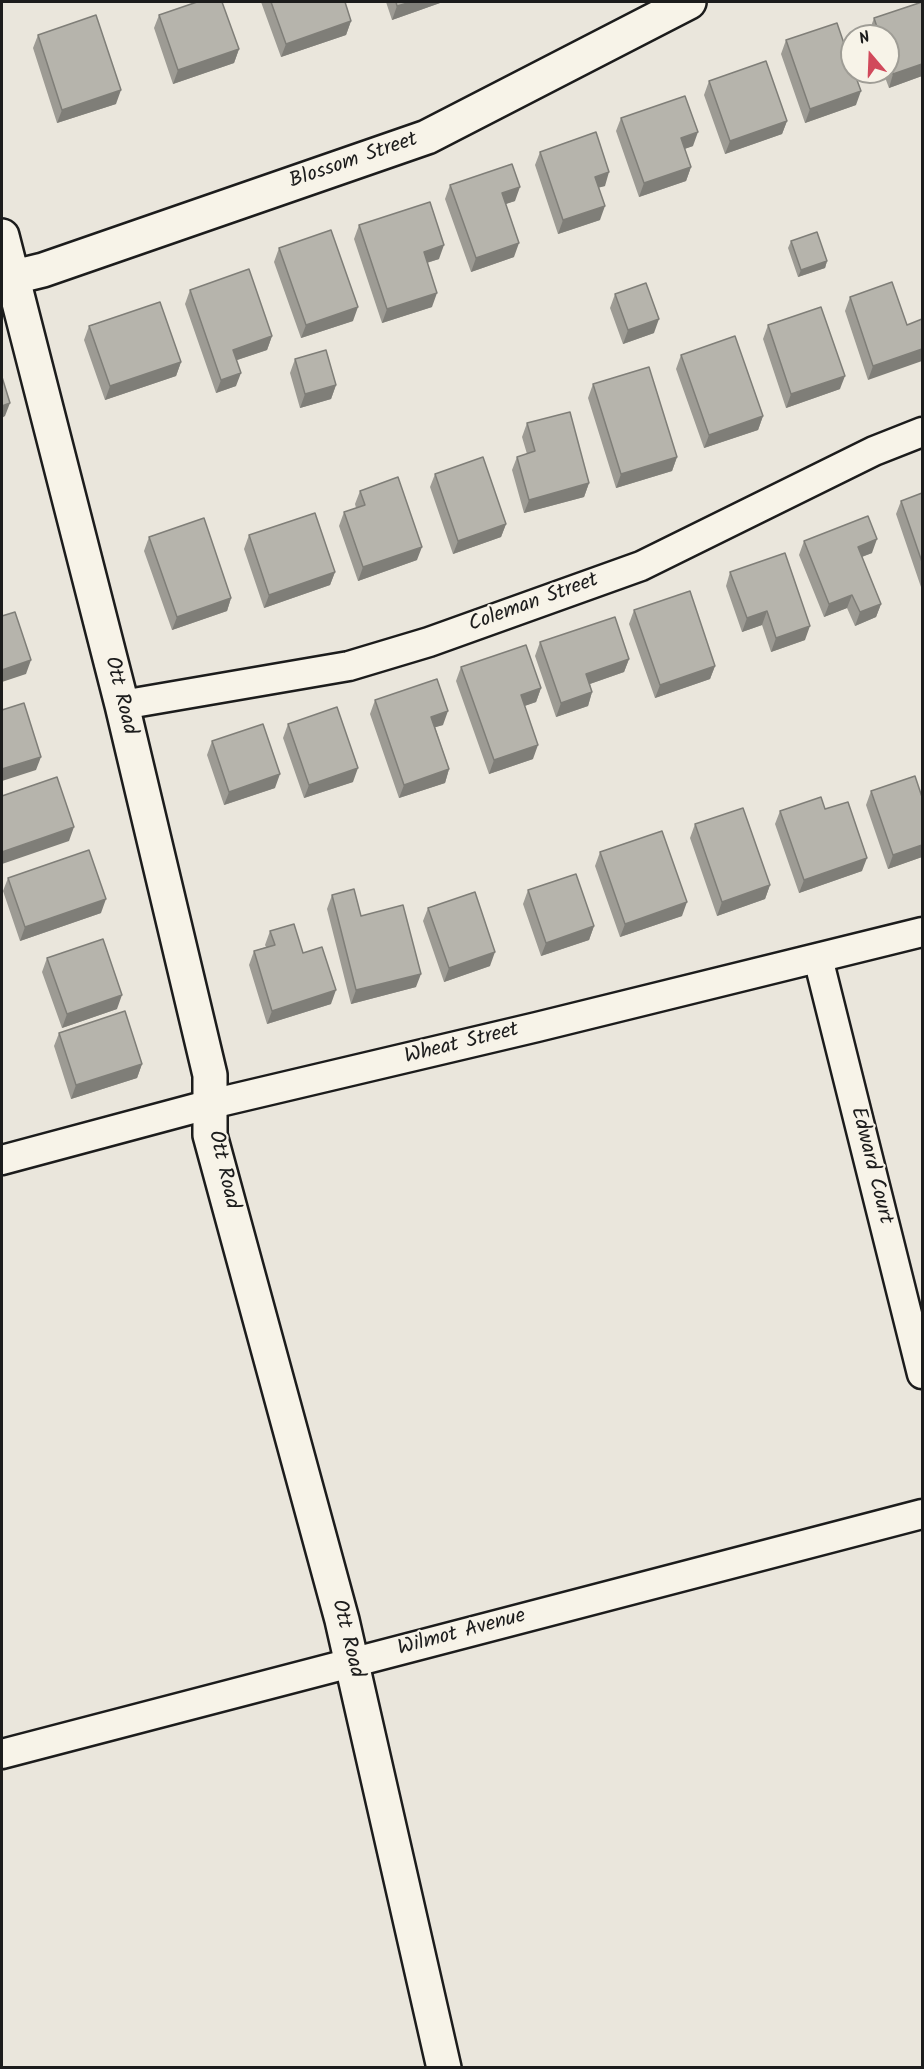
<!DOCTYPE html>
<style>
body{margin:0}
#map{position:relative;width:924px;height:2069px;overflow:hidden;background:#eae6dc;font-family:Kalam,sans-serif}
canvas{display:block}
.frame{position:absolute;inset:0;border:3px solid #1c1c1c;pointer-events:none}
.north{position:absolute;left:840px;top:24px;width:60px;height:60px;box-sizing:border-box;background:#f7f3e8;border:2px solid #9f9d96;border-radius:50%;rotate:341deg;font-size:16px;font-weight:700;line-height:24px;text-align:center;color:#1c1c1c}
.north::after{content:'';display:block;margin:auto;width:21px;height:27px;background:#d1495b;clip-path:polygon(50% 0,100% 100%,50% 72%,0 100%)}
</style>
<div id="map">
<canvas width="924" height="2069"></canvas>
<div class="frame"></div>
<div class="north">N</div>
</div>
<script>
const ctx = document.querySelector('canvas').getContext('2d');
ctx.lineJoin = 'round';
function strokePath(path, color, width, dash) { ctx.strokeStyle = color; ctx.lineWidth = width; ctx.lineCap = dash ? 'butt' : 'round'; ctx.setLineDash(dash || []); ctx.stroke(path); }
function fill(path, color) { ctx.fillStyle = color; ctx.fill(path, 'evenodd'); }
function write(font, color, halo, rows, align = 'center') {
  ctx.font = font + ' Kalam,sans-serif'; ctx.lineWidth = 4.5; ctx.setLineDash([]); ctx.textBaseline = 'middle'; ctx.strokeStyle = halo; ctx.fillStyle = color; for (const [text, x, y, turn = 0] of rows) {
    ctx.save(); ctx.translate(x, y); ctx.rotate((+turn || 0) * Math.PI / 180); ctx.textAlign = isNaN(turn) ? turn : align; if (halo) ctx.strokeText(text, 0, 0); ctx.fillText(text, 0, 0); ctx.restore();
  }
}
const minor = new Path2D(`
 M 122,705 L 349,666 L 429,642 L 641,566 L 874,451 L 922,432
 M 818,958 L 922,1374
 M 2,1160 L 211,1104 L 537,1027 L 922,932
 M 2,1754 L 922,1514`);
const tertiary = new Path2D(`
 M 2,236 L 122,705 L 210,1075 L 210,1135 L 342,1620 L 444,2068
 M 2,280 L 43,270 L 427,137 L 689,2`);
const wall = new Path2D(`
 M 261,2 L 345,2 L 351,21 L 346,35 L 281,57 Z
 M 386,2 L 441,2 L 440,3 L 392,20 Z
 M 922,2 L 922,76 L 889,88 L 883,72 L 888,72 L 888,36 L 871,36 L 869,32 L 874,18 Z
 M 159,15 L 239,49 L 234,63 L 173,84 L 154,28 Z
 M 38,35 L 116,104 L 57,123 L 33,48 Z
 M 786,40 L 856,105 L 805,123 L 781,54 Z
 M 709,81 L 787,121 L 782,134 L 725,154 L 704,95 Z
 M 621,118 L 693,146 L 684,149 L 691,167 L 686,181 L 639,197 L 616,131 Z
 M 540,152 L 605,186 L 599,187 L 600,220 L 558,234 L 535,165 Z
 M 450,185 L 515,201 L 505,204 L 514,257 L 471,272 L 445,199 Z
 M 359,225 L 439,259 L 427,263 L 432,307 L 382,323 L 354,239 Z
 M 791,241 L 827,261 L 825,268 L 798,277 L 788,248 Z
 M 279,248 L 353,321 L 301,338 L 274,262 Z
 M 190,290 L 272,336 L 267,350 L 237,360 L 236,386 L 216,393 L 185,304 Z
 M 615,294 L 654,333 L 623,344 L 610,308 Z
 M 850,297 L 907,325 L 868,380 L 845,311 Z
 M 768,325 L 840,389 L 786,408 L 763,339 Z
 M 89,326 L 181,362 L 176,376 L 105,400 L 84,340 Z
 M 681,355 L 763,416 L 758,430 L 704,448 L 676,369 Z
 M 295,359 L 336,385 L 331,399 L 300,408 L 290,373 Z
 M 593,384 L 677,457 L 672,471 L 616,488 L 588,398 Z
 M 527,423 L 589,483 L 584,497 L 524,513 L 512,470 L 517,457 L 527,454 L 522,437 Z
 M 435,474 L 506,524 L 501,537 L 453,554 L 430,487 Z
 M 360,491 L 417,560 L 358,581 L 339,526 L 344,512 L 356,508 L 355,504 Z
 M 922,493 L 922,590 L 896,514 L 901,501 Z
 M 249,535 L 335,572 L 330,585 L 264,608 L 244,549 Z
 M 149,537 L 231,598 L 227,611 L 172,630 L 144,551 Z
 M 804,541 L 872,553 L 862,557 L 881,604 L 876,617 L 855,626 L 847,608 L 824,617 L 799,555 Z
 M 730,572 L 805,640 L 771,652 L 762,625 L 742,632 L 726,586 Z
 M 634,610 L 715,666 L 710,679 L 655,698 L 629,624 Z
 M 540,642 L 629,659 L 624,672 L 590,684 L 592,692 L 588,706 L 556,717 L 535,656 Z
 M 461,667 L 541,688 L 536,702 L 524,706 L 533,759 L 489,774 L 456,681 Z
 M 375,700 L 443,725 L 435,727 L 449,769 L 445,783 L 399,798 L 370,714 Z
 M 288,724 L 353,782 L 304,798 L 283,738 Z
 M 212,741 L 275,788 L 224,805 L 207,755 Z
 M 871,791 L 922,797 L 922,857 L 888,869 L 866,805 Z
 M 825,809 L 862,871 L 799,893 L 775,824 L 780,811 Z
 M 695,824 L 770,885 L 765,899 L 717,916 L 690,838 Z
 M 600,852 L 682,916 L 620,937 L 595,866 Z
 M 8,878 L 101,913 L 20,941 L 3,891 Z
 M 528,890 L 594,926 L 589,940 L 541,956 L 523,904 Z
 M 332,895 L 361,916 L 416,987 L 351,1004 L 327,909 Z
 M 428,908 L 490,966 L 444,982 L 423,921 Z
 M 270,931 L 303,953 L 331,1004 L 267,1024 L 249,965 L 254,951 L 266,947 L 265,945 Z
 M 47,958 L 117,1009 L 62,1028 L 42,972 Z
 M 59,1033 L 142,1064 L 137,1078 L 71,1099 L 54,1046 Z`);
const shadedWall = new Path2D(`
 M 411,2 L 441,2 L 440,3 L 392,20 L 397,6 Z
 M 351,21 L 346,35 L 281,57 L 286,44 Z
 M 239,49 L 234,63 L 173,84 L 178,70 Z
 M 922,64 L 922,76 L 889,88 L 893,74 Z
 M 121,90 L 116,104 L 57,123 L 62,110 Z
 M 861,91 L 856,105 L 805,123 L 810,109 Z
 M 787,121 L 782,134 L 725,154 L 730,141 Z
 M 698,132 L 693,146 L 676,152 L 681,138 Z
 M 691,167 L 686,181 L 639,197 L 644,183 Z
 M 609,172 L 605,186 L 590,190 L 595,177 Z
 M 520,187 L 515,201 L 497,207 L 502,193 Z
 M 605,206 L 600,220 L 558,234 L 563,220 Z
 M 519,243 L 514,257 L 471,272 L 476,258 Z
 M 444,245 L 439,259 L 419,265 L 424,252 Z
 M 827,261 L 825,268 L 798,277 L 801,270 Z
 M 437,293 L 432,307 L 382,323 L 387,309 Z
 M 358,307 L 353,321 L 301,338 L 306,325 Z
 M 659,319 L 654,333 L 623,344 L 628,330 Z
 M 272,336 L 267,350 L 228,363 L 233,350 Z
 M 922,349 L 922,361 L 868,380 L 873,366 Z
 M 181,362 L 176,376 L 105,400 L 110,386 Z
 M 241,373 L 236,386 L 216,393 L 221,380 Z
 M 845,376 L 840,389 L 786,408 L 791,394 Z
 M 336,385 L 331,399 L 300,408 L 305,394 Z
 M 10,403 L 5,416 L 2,418 L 2,406 Z
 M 763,416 L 758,430 L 704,448 L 709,435 Z
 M 677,457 L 672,471 L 616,488 L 621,474 Z
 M 589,483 L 584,497 L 524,513 L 529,500 Z
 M 506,524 L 501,537 L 453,554 L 458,541 Z
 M 877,539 L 872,553 L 853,560 L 858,547 Z
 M 422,547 L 417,560 L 358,581 L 363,567 Z
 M 335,572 L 330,585 L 264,608 L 269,595 Z
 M 852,595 L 847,608 L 824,617 L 829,604 Z
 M 231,598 L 227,611 L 172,630 L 177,617 Z
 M 881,604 L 876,617 L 855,626 L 860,612 Z
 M 767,611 L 762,625 L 742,632 L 747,618 Z
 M 810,626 L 805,640 L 771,652 L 776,638 Z
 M 629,659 L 624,672 L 581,687 L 586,674 Z
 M 31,660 L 26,674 L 2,682 L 2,670 Z
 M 715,666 L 710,679 L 655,698 L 660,685 Z
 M 541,688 L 536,702 L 516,709 L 521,695 Z
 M 592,692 L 588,706 L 556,717 L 561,703 Z
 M 448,711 L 443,725 L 426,730 L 431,717 Z
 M 538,745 L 533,759 L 489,774 L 494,760 Z
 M 41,757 L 36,770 L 2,781 L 2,769 Z
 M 358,768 L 353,782 L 304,798 L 309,785 Z
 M 449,769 L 445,783 L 399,798 L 404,785 Z
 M 280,774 L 275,788 L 224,805 L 229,792 Z
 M 74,827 L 69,841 L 2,864 L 2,852 Z
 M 922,845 L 922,857 L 888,869 L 893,855 Z
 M 867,858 L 862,871 L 799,893 L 804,880 Z
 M 770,885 L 765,899 L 717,916 L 722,902 Z
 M 106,899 L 101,913 L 20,941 L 25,927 Z
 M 687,902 L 682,916 L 620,937 L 625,924 Z
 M 594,926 L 589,940 L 541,956 L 546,943 Z
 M 495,952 L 490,966 L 444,982 L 449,968 Z
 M 421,974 L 416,987 L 351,1004 L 356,990 Z
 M 336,990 L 331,1004 L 267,1024 L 272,1011 Z
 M 122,995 L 117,1009 L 62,1028 L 67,1014 Z
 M 142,1064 L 137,1078 L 71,1099 L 76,1085 Z`);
const building = new Path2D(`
 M 197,2 L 222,2 L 239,49 L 178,70 L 159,15 Z
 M 271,2 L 345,2 L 351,21 L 286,44 Z
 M 396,2 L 411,2 L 397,6 Z
 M 922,2 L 922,64 L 893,74 L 888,58 L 888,36 L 880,36 L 874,18 Z
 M 96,15 L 121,90 L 62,110 L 38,35 Z
 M 837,23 L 852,67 L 852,72 L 854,72 L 861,91 L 810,109 L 786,40 Z
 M 766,61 L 787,121 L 730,141 L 709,81 Z
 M 685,96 L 698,132 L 681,138 L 691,167 L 644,183 L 621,118 Z
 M 596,132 L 609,172 L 595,177 L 605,206 L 563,220 L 540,152 Z
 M 512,164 L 520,187 L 502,193 L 519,243 L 476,258 L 450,185 Z
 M 430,202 L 444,245 L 424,252 L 437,293 L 387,309 L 359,225 Z
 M 331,230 L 358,307 L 306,325 L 279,248 Z
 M 817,232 L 827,261 L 801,270 L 791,241 Z
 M 249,269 L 272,336 L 233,350 L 241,373 L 221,380 L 190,290 Z
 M 892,282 L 907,325 L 922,319 L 922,349 L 873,366 L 850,297 Z
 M 646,283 L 659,319 L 628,330 L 615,294 Z
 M 160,302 L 181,362 L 110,386 L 89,326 Z
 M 821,307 L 845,376 L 791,394 L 768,325 Z
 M 735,336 L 763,416 L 709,435 L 681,355 Z
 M 326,350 L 336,385 L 305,394 L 295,359 Z
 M 649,367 L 677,457 L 621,474 L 593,384 Z
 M 2,377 L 10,403 L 2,406 Z
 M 570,412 L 589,483 L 529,500 L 517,457 L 535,451 L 527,423 Z
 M 483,457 L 506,524 L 458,541 L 435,474 Z
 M 398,477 L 422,547 L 363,567 L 344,512 L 365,505 L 360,491 Z
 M 922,493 L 922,562 L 901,501 Z
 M 315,513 L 335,572 L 269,595 L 249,535 Z
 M 868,516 L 877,539 L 858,547 L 881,604 L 860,612 L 852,595 L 829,604 L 804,541 Z
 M 204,518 L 231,598 L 177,617 L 149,537 Z
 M 785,553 L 810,626 L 776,638 L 767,611 L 747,618 L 730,572 Z
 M 690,591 L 715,666 L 660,685 L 634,610 Z
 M 15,612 L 31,660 L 2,670 L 2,616 Z
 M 615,617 L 629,659 L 586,674 L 592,692 L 561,703 L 540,642 Z
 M 526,645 L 541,688 L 521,695 L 538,745 L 494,760 L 461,667 Z
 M 437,679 L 448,711 L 431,717 L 449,769 L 404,785 L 375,700 Z
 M 24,703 L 41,757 L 2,769 L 2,710 Z
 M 337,707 L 358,768 L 309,785 L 288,724 Z
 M 263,724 L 280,774 L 229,792 L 212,741 Z
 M 915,776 L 922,797 L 922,845 L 893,855 L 871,791 Z
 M 57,777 L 74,827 L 2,852 L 2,796 Z
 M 821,797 L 825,809 L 848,802 L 867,858 L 804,880 L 780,811 Z
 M 743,808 L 770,885 L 722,902 L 695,824 Z
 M 662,831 L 687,902 L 625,924 L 600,852 Z
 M 89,850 L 106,899 L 25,927 L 8,878 Z
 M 576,874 L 594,926 L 546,943 L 528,890 Z
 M 354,889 L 361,916 L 403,905 L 421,974 L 356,990 L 332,895 Z
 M 475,892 L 495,952 L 449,968 L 428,908 Z
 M 294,924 L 303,953 L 322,947 L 336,990 L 272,1011 L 254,951 L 275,945 L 270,931 Z
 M 103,939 L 122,995 L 67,1014 L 47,958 Z
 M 125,1011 L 142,1064 L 76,1085 L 59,1033 Z`);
const streetNames = [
 ["Blossom Street",354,162,-19],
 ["Coleman Street",534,604,-20],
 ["Ott Road",119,696,76],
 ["Wheat Street",462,1045,-14],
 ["Edward Court",870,1166,76],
 ["Ott Road",222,1170,77],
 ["Wilmot Avenue",462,1634,-15],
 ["Ott Road",346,1639,76]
];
strokePath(minor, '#1c1c1c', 33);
strokePath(tertiary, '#1c1c1c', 38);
strokePath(minor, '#f7f3e8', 28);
strokePath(tertiary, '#f7f3e8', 33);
fill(wall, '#9d9b94');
fill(shadedWall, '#7f7e78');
fill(building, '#b6b4ac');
strokePath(building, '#7f7e78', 1.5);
write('21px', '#1c1c1c', '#f7f3e8', streetNames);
</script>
